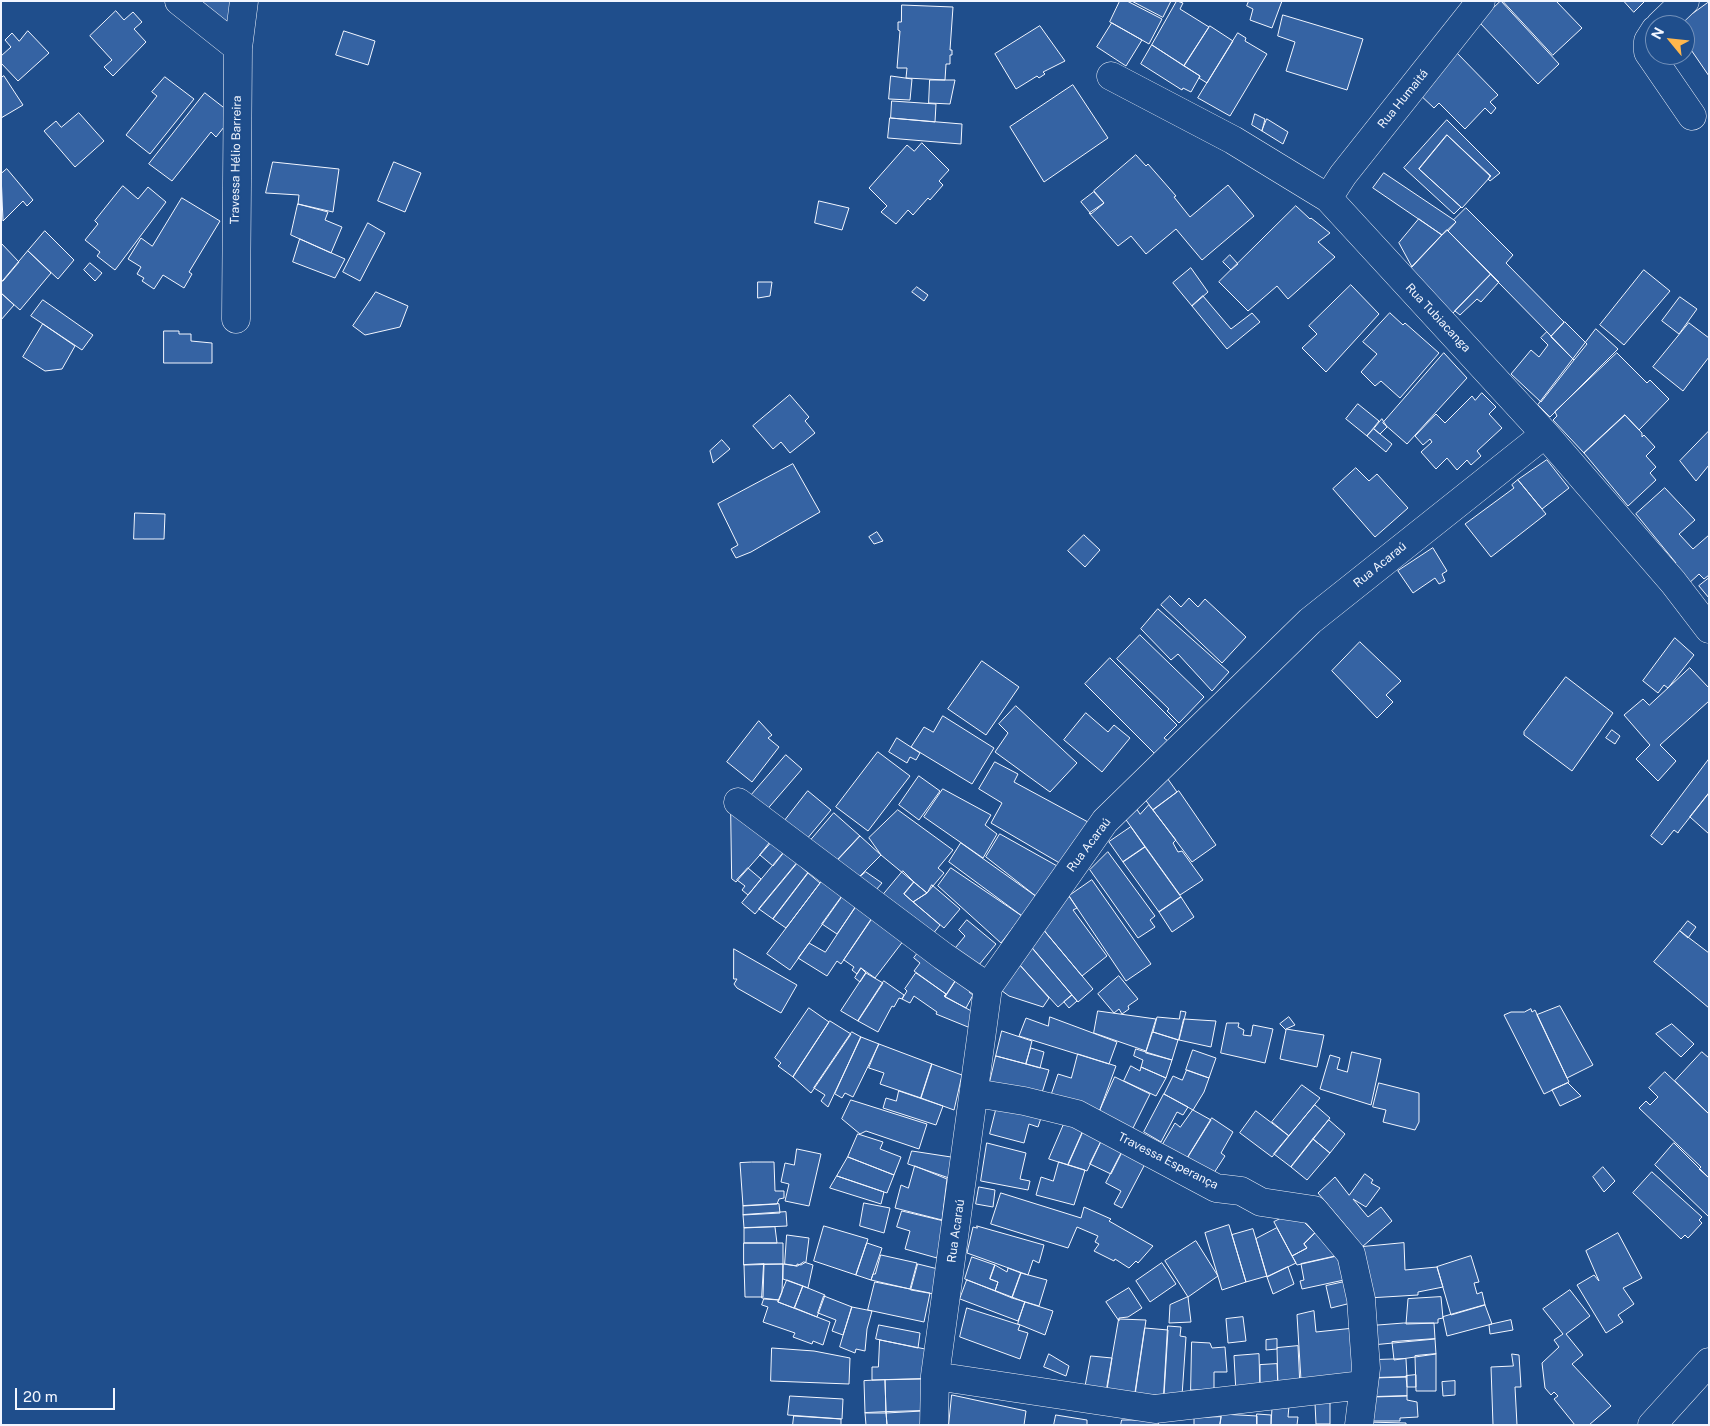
<!DOCTYPE html>
<meta charset="utf-8">
<style>
body{margin:0}
#map{position:relative;width:1710px;height:1426px;overflow:hidden;background:#1f4e8c;font-family:"Public Sans",sans-serif}
canvas{display:block}
.frame{position:absolute;inset:0;border:2px solid #f2f6ff;pointer-events:none}
.north{position:absolute;left:1645px;top:15px;width:50px;height:50px;box-sizing:border-box;background:#1f4e8c;border:1px solid #7391ba;border-radius:50%;rotate:298deg;font-size:14px;font-weight:700;line-height:20px;text-align:center;color:#f2f6ff}
.north::after{content:'';display:block;margin:auto;width:18px;height:22px;background:#ffb74d;clip-path:polygon(50% 0,100% 100%,50% 72%,0 100%)}
.scale{position:absolute;left:15px;top:1388px;width:100px;height:22px;box-sizing:border-box;border:2px solid #f2f6ff;border-top:0;padding-left:6px;font-size:15px;line-height:18px;white-space:nowrap;color:#f2f6ff;-webkit-text-stroke:4px #1f4e8c;paint-order:stroke}
</style>
<div id="map">
<canvas width="1710" height="1426"></canvas>
<div class="frame"></div>
<div class="north">N</div>
<div class="scale">20 m</div>
</div>
<script>
const ctx = document.querySelector('canvas').getContext('2d');
ctx.lineJoin = 'round';
function fill(path, color) { ctx.fillStyle = color; ctx.fill(path, 'evenodd'); }
function strokePath(path, color, width, dash) { ctx.strokeStyle = color; ctx.lineWidth = width; ctx.lineCap = dash ? 'butt' : 'round'; ctx.setLineDash(dash || []); ctx.stroke(path); }
function write(font, color, halo, rows, align = 'center') {
  ctx.font = font + ' "Public Sans",sans-serif'; ctx.lineWidth = 4; ctx.setLineDash([]); ctx.textBaseline = 'middle'; ctx.strokeStyle = halo; ctx.fillStyle = color; for (const [text, x, y, turn = 0] of rows) {
    ctx.save(); ctx.translate(x, y); ctx.rotate((+turn || 0) * Math.PI / 180); ctx.textAlign = isNaN(turn) ? turn : align; if (halo) ctx.strokeText(text, 0, 0); ctx.fillText(text, 0, 0); ctx.restore();
  }
}
const building = new Path2D(`
 M 198,1 L 233,1 L 230,23 Z
 M 1120,1 L 1127,1 L 1162,19 L 1149,44 L 1110,22 Z
 M 1132,1 L 1171,1 L 1163,17 Z
 M 1177,1 L 1183,3 L 1180,9 L 1209,27 L 1184,66 L 1152,45 Z
 M 1249,1 L 1282,1 L 1272,28 L 1250,20 L 1253,9 L 1247,6 Z
 M 1501,1 L 1559,64 L 1538,84 L 1479,22 Z
 M 1503,1 L 1556,1 L 1582,28 L 1553,55 Z
 M 1624,1 L 1645,1 L 1634,12 Z
 M 1709,2 L 1709,76 L 1685,41 L 1685,25 L 1677,25 Z
 M 902,5 L 953,7 L 950,50 L 952,50 L 952,55 L 950,55 L 950,64 L 946,64 L 945,80 L 906,78 L 907,68 L 897,68 L 900,31 L 898,30 L 898,22 L 901,22 Z
 M 116,11 L 124,20 L 133,12 L 142,22 L 134,29 L 146,42 L 113,76 L 104,67 L 112,60 L 90,36 Z
 M 1283,15 L 1363,39 L 1347,90 L 1286,71 L 1295,42 L 1278,36 Z
 M 1112,23 L 1142,40 L 1126,66 L 1097,47 Z
 M 1040,26 L 1065,61 L 1043,72 L 1045,74 L 1039,78 L 1037,76 L 1016,89 L 995,54 Z
 M 1210,26 L 1233,41 L 1207,83 L 1199,78 L 1200,76 L 1184,66 Z
 M 28,31 L 49,53 L 18,81 L 1,63 L 1,56 L 11,47 L 5,40 L 12,33 L 19,41 Z
 M 344,31 L 375,41 L 368,65 L 336,55 Z
 M 1238,33 L 1246,38 L 1245,41 L 1267,54 L 1230,116 L 1198,98 Z
 M 1152,45 L 1200,76 L 1191,92 L 1183,88 L 1182,90 L 1141,64 Z
 M 1455,51 L 1498,95 L 1490,102 L 1496,108 L 1491,114 L 1485,108 L 1465,129 L 1439,103 L 1434,108 L 1417,92 Z
 M 4,76 L 23,105 L 1,118 L 1,78 Z
 M 891,76 L 912,79 L 910,100 L 889,99 Z
 M 165,77 L 194,99 L 150,154 L 126,135 L 157,96 L 152,92 Z
 M 930,80 L 955,80 L 950,104 L 929,103 Z
 M 1073,85 L 1108,138 L 1044,182 L 1010,127 Z
 M 205,93 L 232,114 L 232,117 L 216,137 L 211,132 L 172,181 L 149,164 Z
 M 892,101 L 936,104 L 935,122 L 891,118 Z
 M 79,113 L 104,141 L 75,167 L 44,131 L 56,121 L 61,127 Z
 M 1255,114 L 1265,119 L 1262,131 L 1252,125 Z
 M 890,118 L 962,124 L 961,144 L 888,138 Z
 M 1267,119 L 1288,132 L 1283,144 L 1262,131 Z
 M 1447,120 L 1500,173 L 1490,181 L 1488,179 L 1490,176 L 1447,135 L 1419,169 L 1461,207 L 1454,214 L 1404,168 Z
 M 1447,135 L 1491,176 L 1462,208 L 1419,169 Z
 M 922,143 L 949,170 L 939,181 L 943,185 L 930,200 L 928,198 L 913,215 L 908,210 L 896,224 L 881,212 L 887,206 L 869,188 L 907,145 L 914,151 Z
 M 1136,155 L 1146,166 L 1148,164 L 1176,196 L 1174,197 L 1190,217 L 1228,185 L 1254,216 L 1202,260 L 1176,229 L 1146,254 L 1131,236 L 1118,246 L 1089,213 L 1104,203 L 1094,191 Z
 M 273,162 L 339,169 L 333,212 L 298,204 L 299,195 L 266,193 Z
 M 394,162 L 421,173 L 405,212 L 378,201 Z
 M 7,169 L 33,200 L 27,206 L 23,201 L 3,221 L 1,174 Z
 M 1384,173 L 1454,220 L 1456,222 L 1442,235 L 1373,188 Z
 M 123,186 L 138,199 L 148,187 L 166,202 L 115,270 L 97,256 L 100,252 L 85,240 L 98,224 L 95,221 Z
 M 1094,192 L 1104,203 L 1091,214 L 1081,202 Z
 M 182,198 L 220,221 L 189,272 L 192,274 L 184,288 L 163,275 L 154,289 L 142,281 L 144,278 L 137,274 L 141,267 L 128,259 L 141,238 L 152,246 Z
 M 819,201 L 849,208 L 842,230 L 815,223 Z
 M 298,204 L 328,212 L 325,220 L 342,227 L 331,253 L 291,235 Z
 M 1296,206 L 1310,219 L 1311,218 L 1330,233 L 1318,242 L 1335,257 L 1288,299 L 1277,286 L 1248,311 L 1219,282 Z
 M 1466,208 L 1513,255 L 1506,263 L 1564,322 L 1551,336 L 1448,231 L 1456,222 L 1454,220 Z
 M 1419,219 L 1442,235 L 1412,267 L 1399,243 Z
 M 368,223 L 385,233 L 360,281 L 343,272 Z
 M 1447,230 L 1491,274 L 1452,314 L 1409,270 Z
 M 45,231 L 74,260 L 58,279 L 28,251 Z
 M 300,239 L 345,259 L 335,278 L 293,262 Z
 M 1,243 L 19,262 L 3,281 L 1,280 Z
 M 28,251 L 51,273 L 20,310 L 1,293 L 1,283 Z
 M 1230,255 L 1238,264 L 1231,270 L 1223,262 Z
 M 90,263 L 102,273 L 95,281 L 84,270 Z
 M 1191,268 L 1208,292 L 1192,306 L 1173,283 Z
 M 1644,270 L 1670,291 L 1624,345 L 1600,325 Z
 M 1491,274 L 1499,282 L 1481,302 L 1477,299 L 1460,315 L 1455,311 Z
 M 758,282 L 772,282 L 770,296 L 758,298 Z
 M 1351,285 L 1379,314 L 1326,372 L 1302,348 L 1317,334 L 1309,326 Z
 M 917,287 L 928,295 L 924,301 L 912,292 Z
 M 376,292 L 408,306 L 400,327 L 365,335 L 353,326 Z
 M 1,293 L 14,305 L 1,320 Z
 M 1203,296 L 1231,329 L 1252,313 L 1260,322 L 1227,349 L 1192,306 Z
 M 1680,297 L 1697,309 L 1679,334 L 1662,321 Z
 M 43,300 L 93,335 L 82,350 L 31,316 Z
 M 1390,313 L 1403,325 L 1405,323 L 1439,353 L 1400,398 L 1381,381 L 1375,386 L 1361,372 L 1377,354 L 1363,342 Z
 M 1565,322 L 1587,344 L 1574,360 L 1551,337 Z
 M 1689,323 L 1709,338 L 1709,357 L 1683,391 L 1653,367 Z
 M 43,324 L 75,346 L 62,369 L 45,371 L 23,357 Z
 M 1596,329 L 1618,349 L 1550,417 L 1538,405 Z
 M 164,331 L 179,331 L 179,334 L 191,334 L 191,341 L 212,343 L 212,363 L 164,363 Z
 M 1547,332 L 1574,360 L 1541,402 L 1511,374 L 1531,350 L 1539,357 L 1548,345 L 1541,338 Z
 M 1444,353 L 1467,378 L 1407,444 L 1383,423 Z
 M 1617,353 L 1647,383 L 1650,380 L 1669,399 L 1639,430 L 1625,415 L 1584,453 L 1553,420 L 1557,416 L 1555,412 Z
 M 1482,393 L 1496,407 L 1489,414 L 1502,428 L 1477,451 L 1481,456 L 1471,465 L 1467,460 L 1457,470 L 1447,458 L 1436,469 L 1421,452 L 1432,442 L 1430,439 L 1423,445 L 1415,436 L 1436,414 L 1445,423 L 1472,396 L 1475,400 Z
 M 790,395 L 809,417 L 805,421 L 815,433 L 790,453 L 781,442 L 773,449 L 753,426 Z
 M 1358,404 L 1379,421 L 1367,436 L 1346,419 Z
 M 1625,415 L 1642,433 L 1642,437 L 1644,435 L 1655,447 L 1646,456 L 1656,467 L 1650,473 L 1656,480 L 1628,506 L 1584,453 Z
 M 1382,419 L 1387,427 L 1380,434 L 1374,429 Z
 M 1374,429 L 1392,444 L 1386,452 L 1367,436 Z
 M 1709,431 L 1709,465 L 1696,481 L 1680,461 Z
 M 722,440 L 730,449 L 713,463 L 710,451 Z
 M 1547,460 L 1569,488 L 1542,509 L 1518,480 Z
 M 793,464 L 820,512 L 751,552 L 736,558 L 731,549 L 738,545 L 718,504 Z
 M 1356,468 L 1369,481 L 1377,474 L 1408,508 L 1375,537 L 1333,489 Z
 M 1518,480 L 1546,514 L 1491,557 L 1465,524 L 1514,488 L 1512,485 Z
 M 1665,488 L 1695,520 L 1679,534 L 1693,549 L 1709,535 L 1709,575 L 1704,579 L 1699,574 L 1687,585 L 1672,567 L 1676,563 L 1636,514 Z
 M 135,513 L 165,514 L 164,539 L 134,539 Z
 M 877,532 L 883,541 L 874,544 L 869,537 Z
 M 1084,535 L 1100,550 L 1085,567 L 1068,551 Z
 M 1433,548 L 1447,571 L 1442,574 L 1445,581 L 1439,584 L 1435,578 L 1413,593 L 1398,571 Z
 M 1709,578 L 1709,598 L 1699,586 Z
 M 1170,596 L 1181,607 L 1189,598 L 1198,607 L 1205,599 L 1246,637 L 1222,663 L 1161,605 Z
 M 1158,609 L 1229,672 L 1212,691 L 1178,654 L 1171,660 L 1141,629 Z
 M 1140,635 L 1204,697 L 1179,723 L 1167,711 L 1169,709 L 1117,659 Z
 M 1675,638 L 1694,655 L 1668,688 L 1664,685 L 1658,693 L 1643,681 Z
 M 1360,642 L 1401,681 L 1386,695 L 1393,702 L 1377,718 L 1332,671 Z
 M 1110,658 L 1177,725 L 1164,738 L 1168,741 L 1155,754 L 1085,684 Z
 M 982,661 L 1019,687 L 986,735 L 948,709 Z
 M 1690,668 L 1709,688 L 1709,701 L 1660,745 L 1676,761 L 1658,781 L 1636,759 L 1650,745 L 1624,715 L 1643,699 L 1649,705 Z
 M 1566,677 L 1613,713 L 1572,771 L 1524,735 L 1524,732 Z
 M 1016,706 L 1077,763 L 1050,792 L 995,752 L 1008,733 L 999,724 Z
 M 1086,713 L 1108,732 L 1114,725 L 1130,738 L 1102,772 L 1064,740 Z
 M 943,716 L 994,748 L 972,784 L 911,747 L 924,727 L 933,732 Z
 M 759,721 L 772,735 L 768,738 L 779,747 L 752,782 L 727,762 Z
 M 1612,730 L 1620,736 L 1615,744 L 1606,738 Z
 M 897,738 L 920,753 L 916,760 L 910,757 L 907,763 L 889,752 Z
 M 878,752 L 910,776 L 868,831 L 836,807 Z
 M 786,755 L 802,769 L 764,813 L 748,799 Z
 M 1709,759 L 1709,793 L 1679,831 L 1678,833 L 1674,830 L 1662,845 L 1651,836 Z
 M 995,762 L 1018,774 L 1014,782 L 1088,822 L 1063,865 L 991,823 L 1002,803 L 979,789 Z
 M 1163,772 L 1177,792 L 1153,810 L 1141,794 Z
 M 919,776 L 940,791 L 919,820 L 899,805 Z
 M 943,789 L 991,815 L 985,825 L 997,834 L 983,858 L 924,817 Z
 M 808,791 L 831,810 L 801,846 L 779,828 Z
 M 1179,791 L 1216,845 L 1192,862 L 1153,810 Z
 M 1709,793 L 1709,834 L 1690,817 Z
 M 1149,805 L 1176,840 L 1173,843 L 1178,852 L 1182,851 L 1203,880 L 1180,895 L 1124,817 L 1136,808 L 1140,814 Z
 M 898,810 L 953,850 L 938,868 L 944,873 L 927,893 L 881,855 L 869,838 Z
 M 731,812 L 774,839 L 736,882 L 732,879 Z
 M 834,813 L 860,836 L 831,867 L 805,847 Z
 M 1131,827 L 1145,847 L 1123,862 L 1109,842 Z
 M 1000,834 L 1059,867 L 1037,897 L 986,857 Z
 M 860,836 L 881,855 L 853,883 L 831,867 Z
 M 772,840 L 785,851 L 773,866 L 760,855 Z
 M 961,843 L 1037,897 L 1022,916 L 949,862 Z
 M 1145,847 L 1181,897 L 1159,912 L 1123,862 Z
 M 785,851 L 798,862 L 755,914 L 742,903 Z
 M 1108,852 L 1155,916 L 1150,920 L 1155,927 L 1138,938 L 1090,870 Z
 M 797,863 L 808,873 L 773,919 L 759,909 Z
 M 748,868 L 761,879 L 748,895 L 742,890 L 745,886 L 737,880 Z
 M 951,868 L 1022,916 L 1001,943 L 938,886 Z
 M 903,871 L 914,882 L 904,894 L 940,925 L 928,940 L 883,895 Z
 M 866,872 L 882,883 L 876,890 L 853,883 Z
 M 808,873 L 820,883 L 786,928 L 773,919 Z
 M 1092,880 L 1151,964 L 1126,981 L 1069,896 Z
 M 822,881 L 843,895 L 790,970 L 767,954 Z
 M 914,882 L 927,893 L 913,902 L 904,894 Z
 M 932,885 L 960,909 L 944,928 L 913,902 L 927,893 Z
 M 843,895 L 857,905 L 837,934 L 822,924 Z
 M 1069,896 L 1077,908 L 1073,910 L 1107,956 L 1082,976 L 1042,928 Z
 M 1181,897 L 1194,917 L 1172,932 L 1159,912 Z
 M 857,905 L 873,917 L 841,964 L 837,961 L 827,976 L 798,958 L 809,943 L 825,952 Z
 M 873,917 L 904,940 L 875,978 L 861,968 L 857,974 L 852,970 L 854,967 L 844,960 Z
 M 967,920 L 996,944 L 974,971 L 951,953 L 965,936 L 959,930 Z
 M 1688,921 L 1696,927 L 1688,938 L 1680,931 Z
 M 1042,928 L 1093,989 L 1078,1002 L 1029,944 Z
 M 1680,931 L 1709,953 L 1709,1008 L 1654,962 Z
 M 1032,948 L 1072,995 L 1058,1007 L 1018,963 Z
 M 734,949 L 797,985 L 781,1013 L 737,988 L 734,984 L 737,979 L 734,979 Z
 M 920,950 L 958,977 L 945,997 L 946,994 L 914,971 L 920,963 L 914,958 Z
 M 1018,963 L 1049,998 L 1043,1007 L 1009,996 L 998,988 Z
 M 861,968 L 866,973 L 860,982 L 855,978 Z
 M 866,973 L 883,983 L 858,1021 L 841,1011 Z
 M 916,973 L 946,994 L 944,996 L 975,1013 L 968,1027 L 936,1014 L 937,1012 L 914,996 L 910,1003 L 902,999 L 907,991 L 905,989 Z
 M 1119,976 L 1138,999 L 1128,1006 L 1129,1009 L 1122,1014 L 1119,1009 L 1114,1013 L 1098,994 Z
 M 958,977 L 973,987 L 969,992 L 973,995 L 966,1008 L 945,997 Z
 M 884,981 L 904,995 L 902,999 L 899,998 L 894,1007 L 892,1006 L 878,1032 L 858,1021 Z
 M 1072,995 L 1077,1001 L 1069,1008 L 1064,1002 Z
 M 1560,1006 L 1593,1065 L 1567,1078 L 1537,1015 Z
 M 809,1008 L 829,1022 L 793,1077 L 778,1066 L 781,1063 L 775,1058 Z
 M 1531,1009 L 1532,1012 L 1535,1010 L 1569,1082 L 1544,1094 L 1504,1015 L 1511,1012 L 1524,1012 Z
 M 1098,1011 L 1156,1019 L 1146,1051 L 1094,1033 Z
 M 1181,1011 L 1186,1012 L 1179,1040 L 1153,1032 L 1157,1017 L 1179,1019 Z
 M 1050,1017 L 1117,1042 L 1109,1064 L 1019,1036 L 1026,1018 L 1048,1026 Z
 M 1289,1017 L 1295,1025 L 1286,1029 L 1324,1035 L 1317,1067 L 1280,1059 L 1286,1030 L 1280,1024 Z
 M 1184,1019 L 1216,1021 L 1211,1047 L 1179,1040 Z
 M 830,1021 L 851,1034 L 811,1093 L 793,1077 Z
 M 1227,1023 L 1239,1023 L 1238,1027 L 1244,1030 L 1243,1035 L 1251,1036 L 1253,1025 L 1273,1029 L 1265,1063 L 1221,1053 Z
 M 1672,1024 L 1694,1044 L 1681,1057 L 1656,1034 Z
 M 1002,1031 L 1032,1041 L 1026,1064 L 996,1056 Z
 M 852,1032 L 861,1037 L 828,1107 L 821,1101 L 825,1095 L 814,1088 Z
 M 1153,1032 L 1178,1040 L 1172,1060 L 1146,1053 Z
 M 861,1037 L 879,1044 L 853,1097 L 845,1093 L 842,1098 L 835,1094 Z
 M 879,1044 L 932,1064 L 921,1098 L 880,1084 L 884,1073 L 869,1068 Z
 M 1031,1048 L 1044,1052 L 1040,1068 L 1026,1064 Z
 M 1136,1049 L 1172,1060 L 1166,1078 L 1141,1067 L 1143,1060 L 1134,1056 Z
 M 1193,1050 L 1216,1058 L 1209,1078 L 1186,1070 Z
 M 1352,1052 L 1381,1059 L 1371,1105 L 1320,1089 L 1330,1055 L 1340,1058 L 1337,1069 L 1347,1072 Z
 M 1702,1052 L 1709,1058 L 1709,1114 L 1675,1081 Z
 M 1078,1054 L 1116,1066 L 1098,1115 L 1050,1098 L 1058,1074 L 1071,1078 Z
 M 996,1056 L 1049,1070 L 1041,1096 L 990,1082 Z
 M 932,1064 L 962,1075 L 954,1110 L 921,1098 Z
 M 1131,1066 L 1140,1071 L 1141,1067 L 1166,1078 L 1156,1096 L 1124,1081 Z
 M 1187,1070 L 1209,1078 L 1204,1092 L 1193,1110 L 1164,1094 L 1173,1076 L 1182,1080 Z
 M 1665,1072 L 1709,1114 L 1709,1178 L 1699,1169 L 1701,1167 L 1639,1108 L 1646,1101 L 1650,1105 L 1658,1097 L 1649,1088 Z
 M 1115,1077 L 1150,1094 L 1132,1130 L 1098,1115 Z
 M 1379,1083 L 1419,1093 L 1419,1122 L 1415,1130 L 1383,1122 L 1386,1110 L 1373,1107 Z
 M 1568,1083 L 1581,1096 L 1560,1106 L 1552,1090 Z
 M 1302,1085 L 1320,1098 L 1289,1136 L 1272,1122 Z
 M 899,1091 L 943,1106 L 936,1125 L 883,1108 L 886,1098 L 896,1101 Z
 M 1164,1094 L 1188,1107 L 1183,1115 L 1177,1112 L 1161,1142 L 1144,1132 Z
 M 851,1100 L 927,1124 L 919,1149 L 866,1131 L 860,1134 L 842,1119 Z
 M 1315,1105 L 1330,1118 L 1291,1167 L 1274,1154 Z
 M 997,1106 L 1041,1118 L 1038,1127 L 1029,1124 L 1024,1143 L 990,1134 Z
 M 1193,1110 L 1211,1120 L 1186,1160 L 1159,1150 L 1175,1123 L 1180,1127 Z
 M 1256,1111 L 1289,1136 L 1272,1157 L 1240,1133 Z
 M 1212,1118 L 1233,1132 L 1221,1153 L 1225,1156 L 1210,1179 L 1185,1162 Z
 M 1329,1120 L 1345,1134 L 1330,1153 L 1313,1139 Z
 M 1064,1124 L 1084,1129 L 1068,1165 L 1049,1159 Z
 M 1084,1129 L 1103,1137 L 1087,1171 L 1068,1165 Z
 M 858,1134 L 883,1142 L 880,1149 L 901,1157 L 894,1175 L 848,1157 Z
 M 1313,1139 L 1330,1153 L 1307,1180 L 1291,1167 Z
 M 1101,1142 L 1122,1152 L 1111,1174 L 1090,1164 Z
 M 987,1143 L 1026,1153 L 1020,1179 L 1030,1181 L 1028,1190 L 981,1181 Z
 M 1674,1143 L 1709,1178 L 1709,1217 L 1655,1165 Z
 M 797,1149 L 821,1154 L 809,1206 L 785,1201 L 789,1184 L 781,1182 L 785,1163 L 794,1165 Z
 M 912,1151 L 951,1157 L 949,1178 L 908,1164 Z
 M 1122,1152 L 1145,1164 L 1122,1208 L 1114,1204 L 1121,1191 L 1106,1183 Z
 M 848,1157 L 894,1175 L 887,1193 L 837,1176 Z
 M 752,1162 L 774,1162 L 775,1191 L 784,1191 L 784,1198 L 779,1199 L 777,1204 L 743,1206 L 740,1163 Z
 M 1059,1162 L 1085,1170 L 1074,1205 L 1036,1195 L 1041,1177 L 1053,1181 Z
 M 915,1166 L 947,1179 L 942,1220 L 895,1208 L 901,1185 L 908,1188 Z
 M 1603,1167 L 1615,1181 L 1604,1192 L 1593,1177 Z
 M 1652,1172 L 1702,1217 L 1699,1220 L 1702,1223 L 1688,1238 L 1685,1235 L 1681,1239 L 1633,1193 Z
 M 1365,1174 L 1373,1180 L 1371,1183 L 1380,1188 L 1366,1207 L 1353,1199 L 1368,1217 L 1381,1207 L 1392,1221 L 1362,1247 L 1348,1234 L 1351,1232 L 1318,1193 L 1335,1177 L 1349,1195 Z
 M 837,1176 L 884,1192 L 881,1204 L 830,1188 Z
 M 979,1187 L 995,1190 L 993,1207 L 976,1204 Z
 M 1001,1193 L 1081,1218 L 1084,1207 L 1111,1219 L 1109,1221 L 1153,1246 L 1138,1263 L 1136,1261 L 1129,1268 L 1115,1259 L 1114,1261 L 1094,1251 L 1099,1244 L 1095,1242 L 1098,1236 L 1077,1227 L 1068,1248 L 991,1224 Z
 M 864,1203 L 890,1208 L 884,1233 L 860,1226 Z
 M 779,1204 L 780,1213 L 743,1215 L 743,1206 Z
 M 902,1211 L 944,1221 L 937,1258 L 905,1249 L 910,1231 L 897,1227 Z
 M 786,1212 L 787,1226 L 744,1228 L 743,1215 Z
 M 1294,1212 L 1315,1233 L 1304,1244 L 1307,1248 L 1292,1256 L 1274,1222 Z
 M 1229,1225 L 1246,1282 L 1222,1290 L 1205,1233 Z
 M 824,1226 L 868,1239 L 856,1275 L 814,1261 Z
 M 977,1226 L 1044,1245 L 1039,1263 L 1033,1260 L 1028,1275 L 967,1253 L 973,1227 L 977,1228 Z
 M 775,1227 L 777,1243 L 744,1243 L 744,1228 Z
 M 1277,1228 L 1296,1263 L 1267,1277 L 1256,1239 Z
 M 1253,1229 L 1267,1276 L 1246,1282 L 1232,1235 Z
 M 1315,1233 L 1337,1256 L 1297,1265 L 1292,1256 L 1307,1248 L 1304,1244 Z
 M 1618,1233 L 1642,1278 L 1623,1288 L 1634,1304 L 1618,1315 L 1623,1322 L 1606,1333 L 1577,1285 L 1594,1275 L 1599,1281 L 1586,1251 Z
 M 787,1235 L 809,1238 L 806,1262 L 801,1265 L 797,1264 L 797,1266 L 785,1264 Z
 M 1196,1241 L 1218,1276 L 1188,1297 L 1165,1261 Z
 M 744,1243 L 783,1243 L 783,1264 L 744,1265 Z
 M 867,1243 L 882,1248 L 871,1280 L 856,1275 Z
 M 1404,1243 L 1405,1270 L 1437,1267 L 1443,1287 L 1418,1292 L 1418,1295 L 1368,1298 L 1362,1247 Z
 M 881,1255 L 917,1263 L 910,1289 L 871,1280 L 873,1274 L 875,1274 Z
 M 1337,1256 L 1344,1280 L 1302,1289 L 1300,1281 L 1304,1280 L 1301,1264 Z
 M 1471,1256 L 1479,1282 L 1474,1283 L 1477,1294 L 1482,1292 L 1485,1305 L 1451,1315 L 1437,1267 Z
 M 972,1257 L 995,1265 L 990,1279 L 998,1282 L 995,1291 L 965,1279 Z
 M 804,1262 L 813,1265 L 808,1288 L 783,1279 L 783,1264 L 797,1266 Z
 M 1162,1263 L 1176,1284 L 1150,1302 L 1136,1281 Z
 M 764,1264 L 763,1297 L 745,1297 L 744,1265 Z
 M 764,1264 L 783,1264 L 782,1292 L 779,1300 L 762,1298 Z
 M 918,1264 L 938,1269 L 934,1294 L 911,1290 Z
 M 995,1265 L 1007,1272 L 1008,1268 L 1021,1273 L 1012,1298 L 995,1291 L 998,1282 L 990,1279 Z
 M 1288,1267 L 1294,1284 L 1273,1294 L 1267,1277 Z
 M 1021,1273 L 1047,1280 L 1039,1306 L 1012,1298 Z
 M 787,1280 L 803,1286 L 794,1308 L 778,1302 Z
 M 967,1280 L 1025,1302 L 1018,1321 L 960,1299 Z
 M 875,1282 L 930,1293 L 924,1322 L 868,1310 Z
 M 1344,1282 L 1351,1303 L 1331,1308 L 1326,1286 Z
 M 803,1286 L 825,1295 L 817,1317 L 795,1308 Z
 M 1129,1288 L 1142,1308 L 1128,1317 L 1119,1318 L 1119,1321 L 1106,1302 Z
 M 1570,1290 L 1590,1316 L 1566,1334 L 1583,1355 L 1572,1364 L 1611,1406 L 1589,1425 L 1575,1425 L 1554,1399 L 1558,1396 L 1554,1392 L 1551,1395 L 1545,1388 L 1542,1363 L 1559,1347 L 1554,1340 L 1563,1334 L 1543,1309 Z
 M 824,1296 L 852,1307 L 843,1335 L 832,1331 L 836,1320 L 818,1313 Z
 M 1188,1297 L 1191,1322 L 1169,1323 L 1170,1305 Z
 M 1441,1297 L 1443,1318 L 1438,1319 L 1438,1323 L 1406,1324 L 1408,1299 Z
 M 764,1299 L 779,1300 L 778,1302 L 830,1322 L 823,1345 L 813,1341 L 812,1344 L 793,1337 L 795,1333 L 763,1322 L 768,1307 L 762,1305 Z
 M 1025,1302 L 1053,1311 L 1045,1335 L 1018,1324 Z
 M 1485,1305 L 1492,1324 L 1447,1336 L 1443,1317 Z
 M 852,1307 L 872,1311 L 867,1329 L 865,1351 L 856,1349 L 855,1353 L 840,1347 Z
 M 967,1308 L 1020,1325 L 1018,1330 L 1028,1333 L 1020,1359 L 960,1337 Z
 M 1314,1311 L 1316,1332 L 1354,1328 L 1357,1381 L 1301,1380 L 1297,1315 Z
 M 1243,1317 L 1246,1341 L 1228,1343 L 1226,1319 Z
 M 1119,1319 L 1146,1320 L 1135,1395 L 1106,1394 Z
 M 1511,1320 L 1513,1330 L 1490,1334 L 1489,1325 Z
 M 1404,1323 L 1434,1323 L 1435,1339 L 1372,1345 L 1370,1326 Z
 M 879,1325 L 920,1333 L 918,1348 L 876,1339 Z
 M 1168,1326 L 1181,1327 L 1180,1336 L 1186,1337 L 1182,1396 L 1164,1395 Z
 M 1145,1328 L 1168,1330 L 1164,1395 L 1135,1395 Z
 M 1277,1339 L 1277,1349 L 1266,1350 L 1266,1340 Z
 M 1435,1339 L 1436,1354 L 1394,1360 L 1392,1342 Z
 M 880,1340 L 925,1349 L 922,1379 L 872,1380 L 872,1367 L 878,1367 Z
 M 1192,1342 L 1210,1343 L 1212,1348 L 1225,1347 L 1227,1372 L 1214,1372 L 1214,1390 L 1191,1390 Z
 M 1298,1346 L 1300,1387 L 1278,1389 L 1277,1348 Z
 M 772,1348 L 814,1351 L 850,1358 L 849,1384 L 771,1381 Z
 M 1049,1354 L 1069,1366 L 1066,1376 L 1044,1367 Z
 M 1259,1354 L 1260,1390 L 1236,1393 L 1234,1356 Z
 M 1436,1354 L 1436,1391 L 1416,1391 L 1415,1356 Z
 M 1512,1354 L 1519,1355 L 1521,1387 L 1515,1387 L 1517,1425 L 1493,1425 L 1491,1367 L 1513,1366 Z
 M 1091,1356 L 1112,1358 L 1106,1396 L 1084,1394 Z
 M 1406,1359 L 1407,1377 L 1373,1378 L 1373,1360 Z
 M 1277,1364 L 1278,1389 L 1260,1390 L 1260,1365 Z
 M 1416,1375 L 1416,1387 L 1407,1387 L 1406,1376 Z
 M 1407,1377 L 1407,1396 L 1373,1397 L 1373,1378 Z
 M 922,1379 L 922,1411 L 886,1413 L 885,1380 Z
 M 885,1380 L 886,1413 L 865,1413 L 864,1381 Z
 M 1455,1381 L 1455,1395 L 1443,1396 L 1442,1382 Z
 M 952,1395 L 1026,1411 L 1024,1425 L 949,1425 Z
 M 790,1396 L 843,1399 L 842,1419 L 788,1415 Z
 M 1407,1396 L 1407,1400 L 1417,1402 L 1418,1417 L 1400,1418 L 1400,1421 L 1373,1421 L 1373,1397 Z
 M 1330,1401 L 1330,1424 L 1316,1424 L 1315,1403 Z
 M 1289,1406 L 1288,1417 L 1298,1417 L 1297,1425 L 1271,1425 L 1272,1408 Z
 M 921,1411 L 921,1425 L 887,1425 L 886,1412 Z
 M 886,1412 L 887,1425 L 866,1425 L 865,1413 Z
 M 1222,1414 L 1257,1416 L 1257,1425 L 1220,1425 Z
 M 1257,1414 L 1271,1415 L 1271,1425 L 1257,1425 Z
 M 1056,1415 L 1087,1420 L 1087,1425 L 1054,1425 Z
 M 794,1416 L 841,1419 L 841,1425 L 793,1425 Z
 M 1221,1417 L 1220,1425 L 1194,1425 L 1194,1418 Z
 M 1122,1420 L 1159,1420 L 1158,1425 L 1121,1425 Z
 M 1365,1422 L 1406,1423 L 1406,1425 L 1365,1425 Z`);
const street = new Path2D(`
 M 179,1 L 238,48
 M 1660,25 L 1685,1
 M 1655,30 L 1648,41 L 1648,52 L 1692,116
 M 1111,76 L 1233,140 L 1328,198 L 1545,434 L 1673,582 L 1709,629
 M 1328,198 L 1343,175 L 1481,1
 M 236,319 L 238,48 L 244,1
 M 738,802 L 943,956 L 988,987
 M 975,1093 L 1024,1101 L 1077,1114 L 1216,1188 L 1241,1191 L 1261,1202 L 1314,1210 L 1351,1254 L 1361,1299 L 1366,1368 L 1359,1425
 M 935,1376 L 1155,1409 L 1363,1385
 M 934,1425 L 935,1376 L 988,987 L 1105,821 L 1310,621 L 1545,434
 M 1652,1425 L 1709,1362`);
const streetNames = [
 ["Rua Humaitá",1403,99,-51],
 ["Travessa Hélio Barreira",236,160,-89],
 ["Rua Tubiacanga",1438,318,47],
 ["Rua Acaraú",1380,565,-39],
 ["Rua Acaraú",1089,845,-53],
 ["Travessa Esperança",1168,1161,27],
 ["Rua Acaraú",956,1231,-82]
];
fill(building, '#3563a3');
strokePath(building, '#f2f6ff', 1);
strokePath(street, '#f2f6ff', 29);
strokePath(street, '#1f4e8c', 28);
write('12px', '#f2f6ff', '#1f4e8c', streetNames);
</script>
